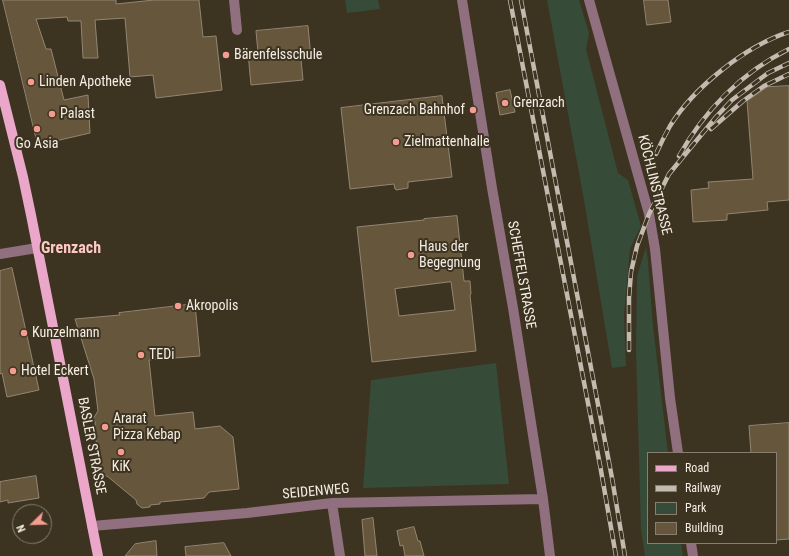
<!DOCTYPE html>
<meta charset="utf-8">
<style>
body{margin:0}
#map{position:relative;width:789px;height:556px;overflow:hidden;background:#3d3321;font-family:"Roboto Condensed",sans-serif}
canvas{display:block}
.legend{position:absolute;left:647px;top:452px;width:130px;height:92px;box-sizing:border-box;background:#3d3321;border:1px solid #877e6f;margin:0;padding:5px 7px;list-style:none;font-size:12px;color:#f5eee4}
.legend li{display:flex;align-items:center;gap:8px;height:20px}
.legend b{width:20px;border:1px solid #877e6f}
.north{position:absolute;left:12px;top:504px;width:40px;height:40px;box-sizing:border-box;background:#3d3321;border:1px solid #877e6f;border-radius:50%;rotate:247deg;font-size:11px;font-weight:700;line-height:16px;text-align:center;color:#f5eee4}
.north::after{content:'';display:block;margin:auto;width:14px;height:18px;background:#f59c91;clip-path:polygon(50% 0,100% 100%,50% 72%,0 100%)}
</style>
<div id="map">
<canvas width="789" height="556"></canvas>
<ul class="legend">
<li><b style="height:5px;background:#eba7c9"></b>Road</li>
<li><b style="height:5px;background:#c3bbaf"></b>Railway</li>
<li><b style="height:11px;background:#374b39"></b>Park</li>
<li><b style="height:11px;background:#66563b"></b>Building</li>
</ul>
<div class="north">N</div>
</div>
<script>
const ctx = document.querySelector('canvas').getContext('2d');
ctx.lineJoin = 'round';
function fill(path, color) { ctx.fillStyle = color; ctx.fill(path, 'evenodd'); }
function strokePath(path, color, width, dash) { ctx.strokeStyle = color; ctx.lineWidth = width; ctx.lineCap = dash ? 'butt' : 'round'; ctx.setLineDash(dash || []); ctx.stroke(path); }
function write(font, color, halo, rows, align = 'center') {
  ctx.font = font + ' "Roboto Condensed",sans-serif'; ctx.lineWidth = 4; ctx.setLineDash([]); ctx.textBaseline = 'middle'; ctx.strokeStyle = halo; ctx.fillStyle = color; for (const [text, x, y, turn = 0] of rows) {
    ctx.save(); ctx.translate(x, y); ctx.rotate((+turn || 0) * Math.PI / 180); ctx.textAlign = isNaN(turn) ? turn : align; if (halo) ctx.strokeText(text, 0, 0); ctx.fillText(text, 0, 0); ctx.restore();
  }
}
const green = new Path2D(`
 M 345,0 L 378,0 L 380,9 L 347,13 Z
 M 547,0 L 579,0 L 589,33 L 586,49 L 618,173 L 628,180 L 641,226 L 630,249 L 624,315 L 626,366 L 612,368 L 584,200 Z
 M 646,247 L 648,261 L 653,326 L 668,453 L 648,453 L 648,543 L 681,543 L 683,556 L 645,556 L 641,530 L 636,350 L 637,276 Z
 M 496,363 L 509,484 L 363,488 L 371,380 Z`);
const building = new Path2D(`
 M 3,0 L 116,0 L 116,4 L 154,0 L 199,0 L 203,37 L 216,36 L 222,90 L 156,98 L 153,75 L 130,77 L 125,18 L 95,20 L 98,58 L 83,58 L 81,21 L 68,21 L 67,17 L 36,19 L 46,49 L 51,49 L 64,100 L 88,95 L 90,133 L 38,145 Z
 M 644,0 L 668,0 L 671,22 L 647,25 Z
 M 308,26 L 311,58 L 301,59 L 303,80 L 251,85 L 248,53 L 258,52 L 256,31 Z
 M 789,86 L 789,200 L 767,202 L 768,210 L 727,214 L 727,220 L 693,222 L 691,190 L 709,188 L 708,182 L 753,179 L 747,101 L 767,87 Z
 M 510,90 L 515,112 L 500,115 L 496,93 Z
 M 442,96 L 452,177 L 408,182 L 408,188 L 396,190 L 396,189 L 395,189 L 394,184 L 350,189 L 341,108 Z
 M 457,216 L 464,281 L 470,281 L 471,294 L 470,295 L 476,351 L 372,362 L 357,227 L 424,220 L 424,219 ZM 451,282 L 455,310 L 399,316 L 395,289 Z
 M 12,268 L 39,390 L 7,397 L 2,373 L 0,374 L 0,271 Z
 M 195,304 L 200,356 L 149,360 L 155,416 L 193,412 L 195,429 L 220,426 L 233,437 L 239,489 L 209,492 L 204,498 L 160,502 L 160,504 L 150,505 L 150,507 L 142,508 L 137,504 L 136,500 L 107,476 L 102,476 L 98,473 L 95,421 L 93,419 L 98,411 L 94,379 L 75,319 L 120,315 L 119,313 Z
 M 789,423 L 789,539 L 776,540 L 776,453 L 751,453 L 749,426 Z
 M 36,476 L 39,498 L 8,503 L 8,500 L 0,502 L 0,482 Z
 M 373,518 L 377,556 L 365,556 L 362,520 Z
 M 414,527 L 418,541 L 420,541 L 424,556 L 405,556 L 403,545 L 400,546 L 397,531 Z
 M 156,541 L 157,556 L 125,556 L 135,544 Z
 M 224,543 L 231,556 L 186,556 L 185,547 Z`);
const minor = new Path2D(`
 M 234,0 L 237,30
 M 462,0 L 492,188 L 513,308 L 543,499 L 550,556
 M 589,0 L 649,214 L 655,249 L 670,398 L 678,453
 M 0,254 L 37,248
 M 332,503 L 340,556
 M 92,526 L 247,513 L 332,503 L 543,499
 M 691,543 L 693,556`);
const major = new Path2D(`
 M 0,85 L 23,177 L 31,215 L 98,556`);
const rail = new Path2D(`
 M 510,0 L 600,465 L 616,556
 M 521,0 L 612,478 L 625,556
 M 711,129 L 743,101 L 764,86 L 789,74
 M 656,154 C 660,145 665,135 670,126 C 694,87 746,46 789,32
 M 679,156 C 704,111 742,72 789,49
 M 629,350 L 629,298 L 631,272 L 637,246 L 649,214 L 669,174 L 697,140 L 716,117 L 732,100 L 768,73 L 789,63`);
const markers = [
 [226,55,4,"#f59c91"],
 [31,82,4,"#f59c91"],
 [505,103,4,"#f59c91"],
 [473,110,4,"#f59c91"],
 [52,114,4,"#f59c91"],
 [37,129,4,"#f59c91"],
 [396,142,4,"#f59c91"],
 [411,255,4,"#f59c91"],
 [178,306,4,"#f59c91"],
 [24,333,4,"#f59c91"],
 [141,355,4,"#f59c91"],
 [13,371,4,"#f59c91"],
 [105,427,4,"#f59c91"],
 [121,452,4,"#f59c91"]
];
const poiNames = [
 ["Bärenfelsschule",234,55],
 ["Linden Apotheke",39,82],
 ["Grenzach",513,103],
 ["Grenzach Bahnhof",465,110,"right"],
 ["Palast",60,114],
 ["Zielmattenhalle",404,142],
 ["Go Asia",37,144,"center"],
 ["Haus der",419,247],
 ["Begegnung",419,263],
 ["Akropolis",186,306],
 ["Kunzelmann",32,333],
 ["TEDi",149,355],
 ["Hotel Eckert",21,371],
 ["Ararat",113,419],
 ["Pizza Kebap",113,435],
 ["KiK",121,467,"center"]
];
const streetNames = [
 ["KÖCHLINSTRASSE",654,185,76],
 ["SCHEFFELSTRASSE",521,275,80],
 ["BASLER STRASSE",91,446,79],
 ["SEIDENWEG",316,492,-5]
];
const quarterNames = [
 ["Grenzach",71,249]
];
fill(green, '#374b39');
fill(building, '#66563b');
strokePath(building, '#928673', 1);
strokePath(minor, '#906f7f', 10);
strokePath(major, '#eba7c9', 10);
strokePath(rail, '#c3bbaf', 4.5);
strokePath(rail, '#3d3321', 3, [9]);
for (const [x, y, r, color] of markers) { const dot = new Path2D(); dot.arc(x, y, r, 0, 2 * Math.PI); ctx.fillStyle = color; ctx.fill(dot); strokePath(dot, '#3d3321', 1.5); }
write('14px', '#f5eee4', '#3d3321', poiNames, 'left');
write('14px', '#f5eee4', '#3d3321', streetNames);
write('bold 16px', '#fdc9c2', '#3d3321', quarterNames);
</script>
